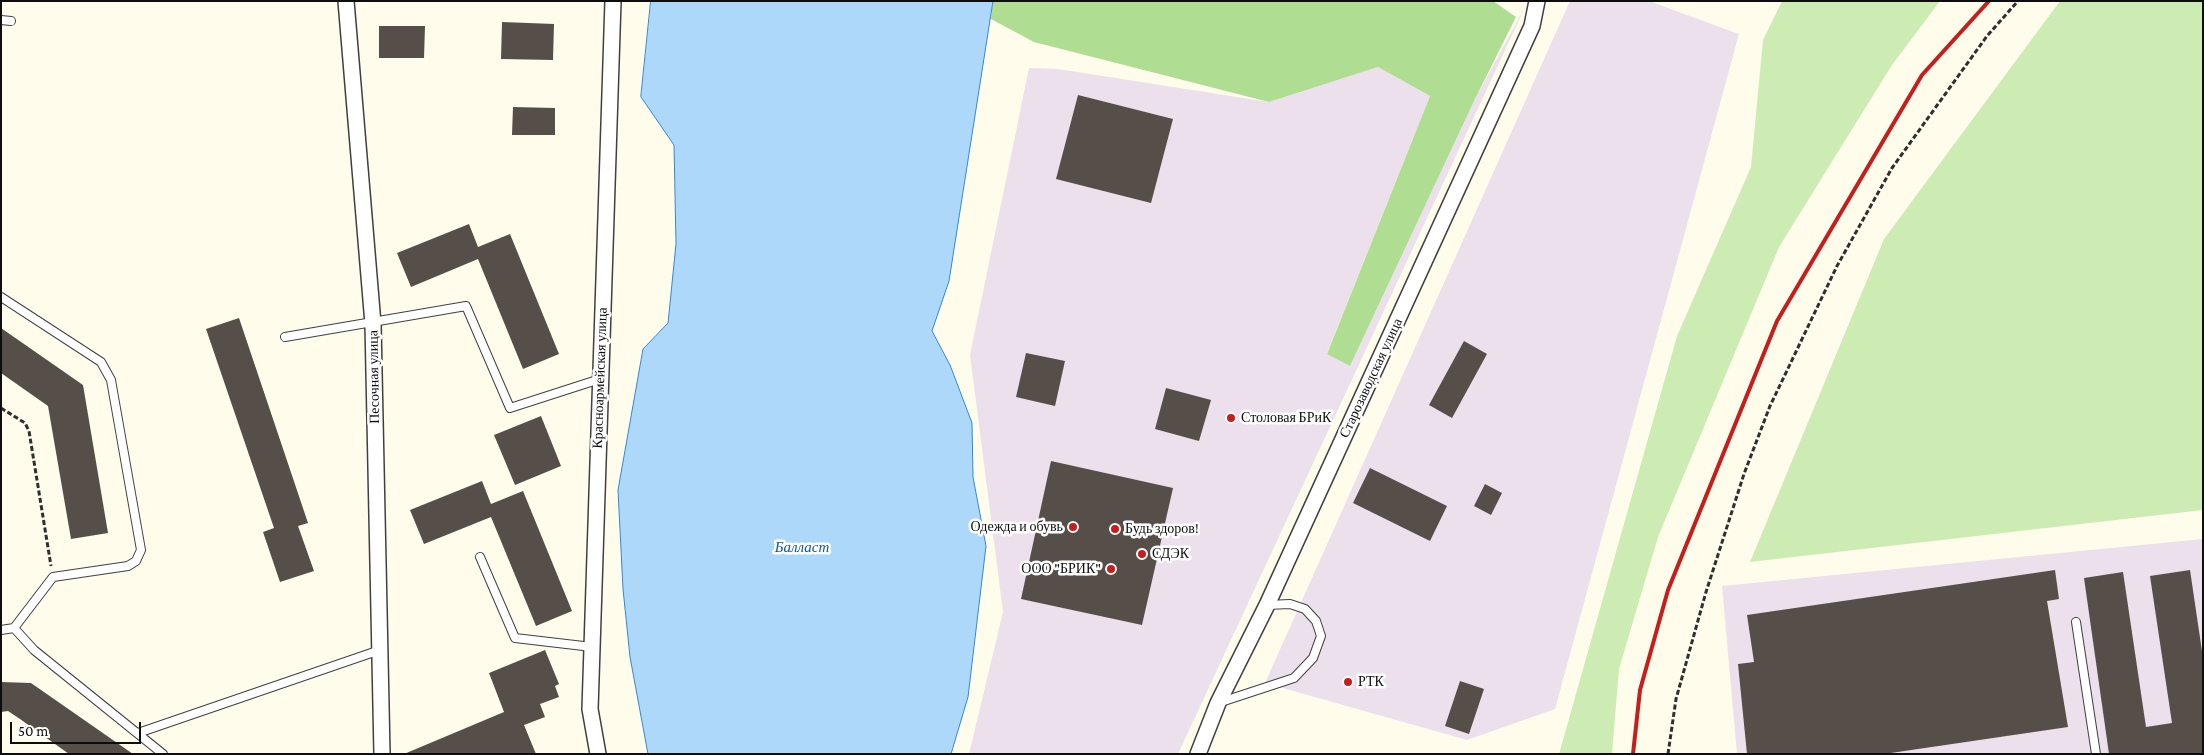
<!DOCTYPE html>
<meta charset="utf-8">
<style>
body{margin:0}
#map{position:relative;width:2204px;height:755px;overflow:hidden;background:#fffcec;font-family:"Crimson Pro",serif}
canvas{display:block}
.frame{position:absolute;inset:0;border:2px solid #0d0d0d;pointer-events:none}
.scale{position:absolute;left:10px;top:722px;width:131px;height:22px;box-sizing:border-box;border:2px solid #0d0d0d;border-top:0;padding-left:6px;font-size:15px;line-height:18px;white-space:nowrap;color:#0d0d0d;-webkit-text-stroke:4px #fff;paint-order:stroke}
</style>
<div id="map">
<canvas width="2204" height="755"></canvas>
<div class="frame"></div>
<div class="scale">50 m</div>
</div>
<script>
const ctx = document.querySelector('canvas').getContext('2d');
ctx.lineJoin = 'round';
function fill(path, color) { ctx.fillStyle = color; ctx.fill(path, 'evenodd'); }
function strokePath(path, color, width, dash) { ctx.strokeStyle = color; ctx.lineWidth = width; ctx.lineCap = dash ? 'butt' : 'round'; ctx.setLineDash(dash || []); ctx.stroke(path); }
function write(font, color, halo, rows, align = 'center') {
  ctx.font = font + ' "Crimson Pro",serif'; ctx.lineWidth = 5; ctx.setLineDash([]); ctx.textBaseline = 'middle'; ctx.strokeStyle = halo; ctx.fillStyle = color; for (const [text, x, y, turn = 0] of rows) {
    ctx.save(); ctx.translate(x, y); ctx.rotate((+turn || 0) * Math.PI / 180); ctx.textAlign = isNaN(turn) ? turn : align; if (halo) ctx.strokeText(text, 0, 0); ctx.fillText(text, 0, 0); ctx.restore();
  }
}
const industrial = new Path2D(`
 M 1570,1 L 1649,1 L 1739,34 L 1555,709 L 1467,740 L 1265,683 Z
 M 1526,5 L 1178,754 L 969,754 L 1003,612 L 970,355 L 1029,68 L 1058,69 L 1269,102 L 1378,67 L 1430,96 L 1327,353 L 1350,366 L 1475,99 Z
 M 2203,539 L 2203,754 L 1737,754 L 1722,586 Z`);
const green = new Path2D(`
 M 1782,1 L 1940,1 L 1892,65 L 1779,247 L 1658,537 L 1619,669 L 1612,754 L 1559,754 L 1677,336 L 1751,167 L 1763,40 Z
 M 2060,1 L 2203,1 L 2203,510 L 1750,562 L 1884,239 Z`);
const forest = new Path2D(`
 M 993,1 L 1493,1 L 1516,17 L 1475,99 L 1350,366 L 1327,354 L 1430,96 L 1378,67 L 1269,102 L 1034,42 L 991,19 Z`);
const water = new Path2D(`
 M 651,1 L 993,1 L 949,281 L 932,331 L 950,365 L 972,423 L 973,477 L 986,546 L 968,697 L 951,754 L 648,754 L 630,657 L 623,589 L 618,490 L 643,349 L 668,323 L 676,244 L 674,145 L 641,97 Z`);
const building = new Path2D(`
 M 502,22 L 554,24 L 553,60 L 501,59 Z
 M 379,26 L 425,26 L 424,58 L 379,58 Z
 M 1078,95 L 1173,119 L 1151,203 L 1056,179 Z
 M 513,107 L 555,108 L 555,135 L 512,135 Z
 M 469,224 L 478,247 L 510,234 L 559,354 L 523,369 L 478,259 L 411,287 L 397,253 Z
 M 239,318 L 308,523 L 298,526 L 314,571 L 280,582 L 263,532 L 274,528 L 206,329 Z
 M 1,328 L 83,385 L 108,533 L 71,539 L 48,406 L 1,373 Z
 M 1464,341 L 1487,354 L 1452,418 L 1429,405 Z
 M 1026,353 L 1065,361 L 1055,406 L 1016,397 Z
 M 1166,388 L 1211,400 L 1199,441 L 1155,429 Z
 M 541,416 L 561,466 L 515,485 L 494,435 Z
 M 1051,461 L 1173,488 L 1142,625 L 1021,599 Z
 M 1370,468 L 1447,506 L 1430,541 L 1353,503 Z
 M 482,481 L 491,504 L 523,491 L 572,611 L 536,626 L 491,517 L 424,544 L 410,510 Z
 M 1485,484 L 1502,493 L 1491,515 L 1474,506 Z
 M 2055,570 L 2059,599 L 2047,601 L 2068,727 L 1884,754 L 1747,754 L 1738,664 L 1754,662 L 1747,615 Z
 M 2190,570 L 2203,658 L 2203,754 L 2109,754 L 2084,578 L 2123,572 L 2146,727 L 2172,723 L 2150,576 Z
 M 545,650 L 559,684 L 555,686 L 559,697 L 540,704 L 545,717 L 524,725 L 536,754 L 404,754 L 504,712 L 489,673 Z
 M 1460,681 L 1484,689 L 1469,734 L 1445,726 Z
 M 1,682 L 31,683 L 133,754 L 69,754 L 20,719 L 8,711 L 1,712 Z`);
const path = new Path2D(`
 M 1,408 L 25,423 L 29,431 L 51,566
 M 1668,754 L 1676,699 L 1706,592 L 1744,474 L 1770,406 L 1837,266 L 1892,168 L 1987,36 L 2018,1`);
const lane = new Path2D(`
 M 1,20 L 11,21
 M 1,297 L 101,362 L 111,380 L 141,550 L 136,561 L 128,566 L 53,577 L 14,628 L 1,630
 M 285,337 L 466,306 L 510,408 L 600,379
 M 480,557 L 515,638 L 592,647
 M 2076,622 L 2096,754
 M 14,628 L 34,650 L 163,754
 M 1218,703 L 1294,678 L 1313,658 L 1321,636 L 1316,621 L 1305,609 L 1290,604 L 1267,605
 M 138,733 L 380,650`);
const street = new Path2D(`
 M 346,1 L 373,324 L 382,754
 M 598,754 L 590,709 L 613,1
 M 1198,754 L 1218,703 L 1267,605 L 1532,26 L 1537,1`);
const rail = new Path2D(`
 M 1633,754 L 1640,690 L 1668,590 L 1777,321 L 1922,75 L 1989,1`);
const markers = [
 [1231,418,5,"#c41f1d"],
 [1073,527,5,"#c41f1d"],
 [1115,529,5,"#c41f1d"],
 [1142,554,5,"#c41f1d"],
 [1111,569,5,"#c41f1d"],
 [1348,682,5,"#c41f1d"]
];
const streetNames = [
 ["Песочная улица",374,377,-91],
 ["Красноармейская улица",600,378,-88],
 ["Старозаводская улица",1371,378,-65]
];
const poiNames = [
 ["Столовая БРиК",1241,418],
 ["Одежда и обувь",1063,527,"right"],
 ["Будь здоров!",1125,529],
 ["СДЭК",1152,554],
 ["ООО \"БРИК\"",1101,569,"right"],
 ["РТК",1358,682]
];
const waterNames = [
 ["Балласт",802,547]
];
fill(industrial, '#ece0ec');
fill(green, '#cdecb4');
fill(forest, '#afdd92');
fill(water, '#aed8fa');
strokePath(water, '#3089d5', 1);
fill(building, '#564e48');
strokePath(lane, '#404040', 10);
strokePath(street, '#404040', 18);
strokePath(path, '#2f2f2f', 3, [5, 2.5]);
strokePath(lane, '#fff', 8);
strokePath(street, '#fff', 15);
strokePath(rail, '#c41f1d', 4);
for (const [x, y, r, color] of markers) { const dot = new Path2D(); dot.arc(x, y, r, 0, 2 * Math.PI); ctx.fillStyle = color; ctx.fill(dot); strokePath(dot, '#fff', 2); }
write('14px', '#0d0d0d', '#fff', streetNames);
write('14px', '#0d0d0d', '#fff', poiNames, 'left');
write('italic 15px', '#0f5aa5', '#fff', waterNames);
</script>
